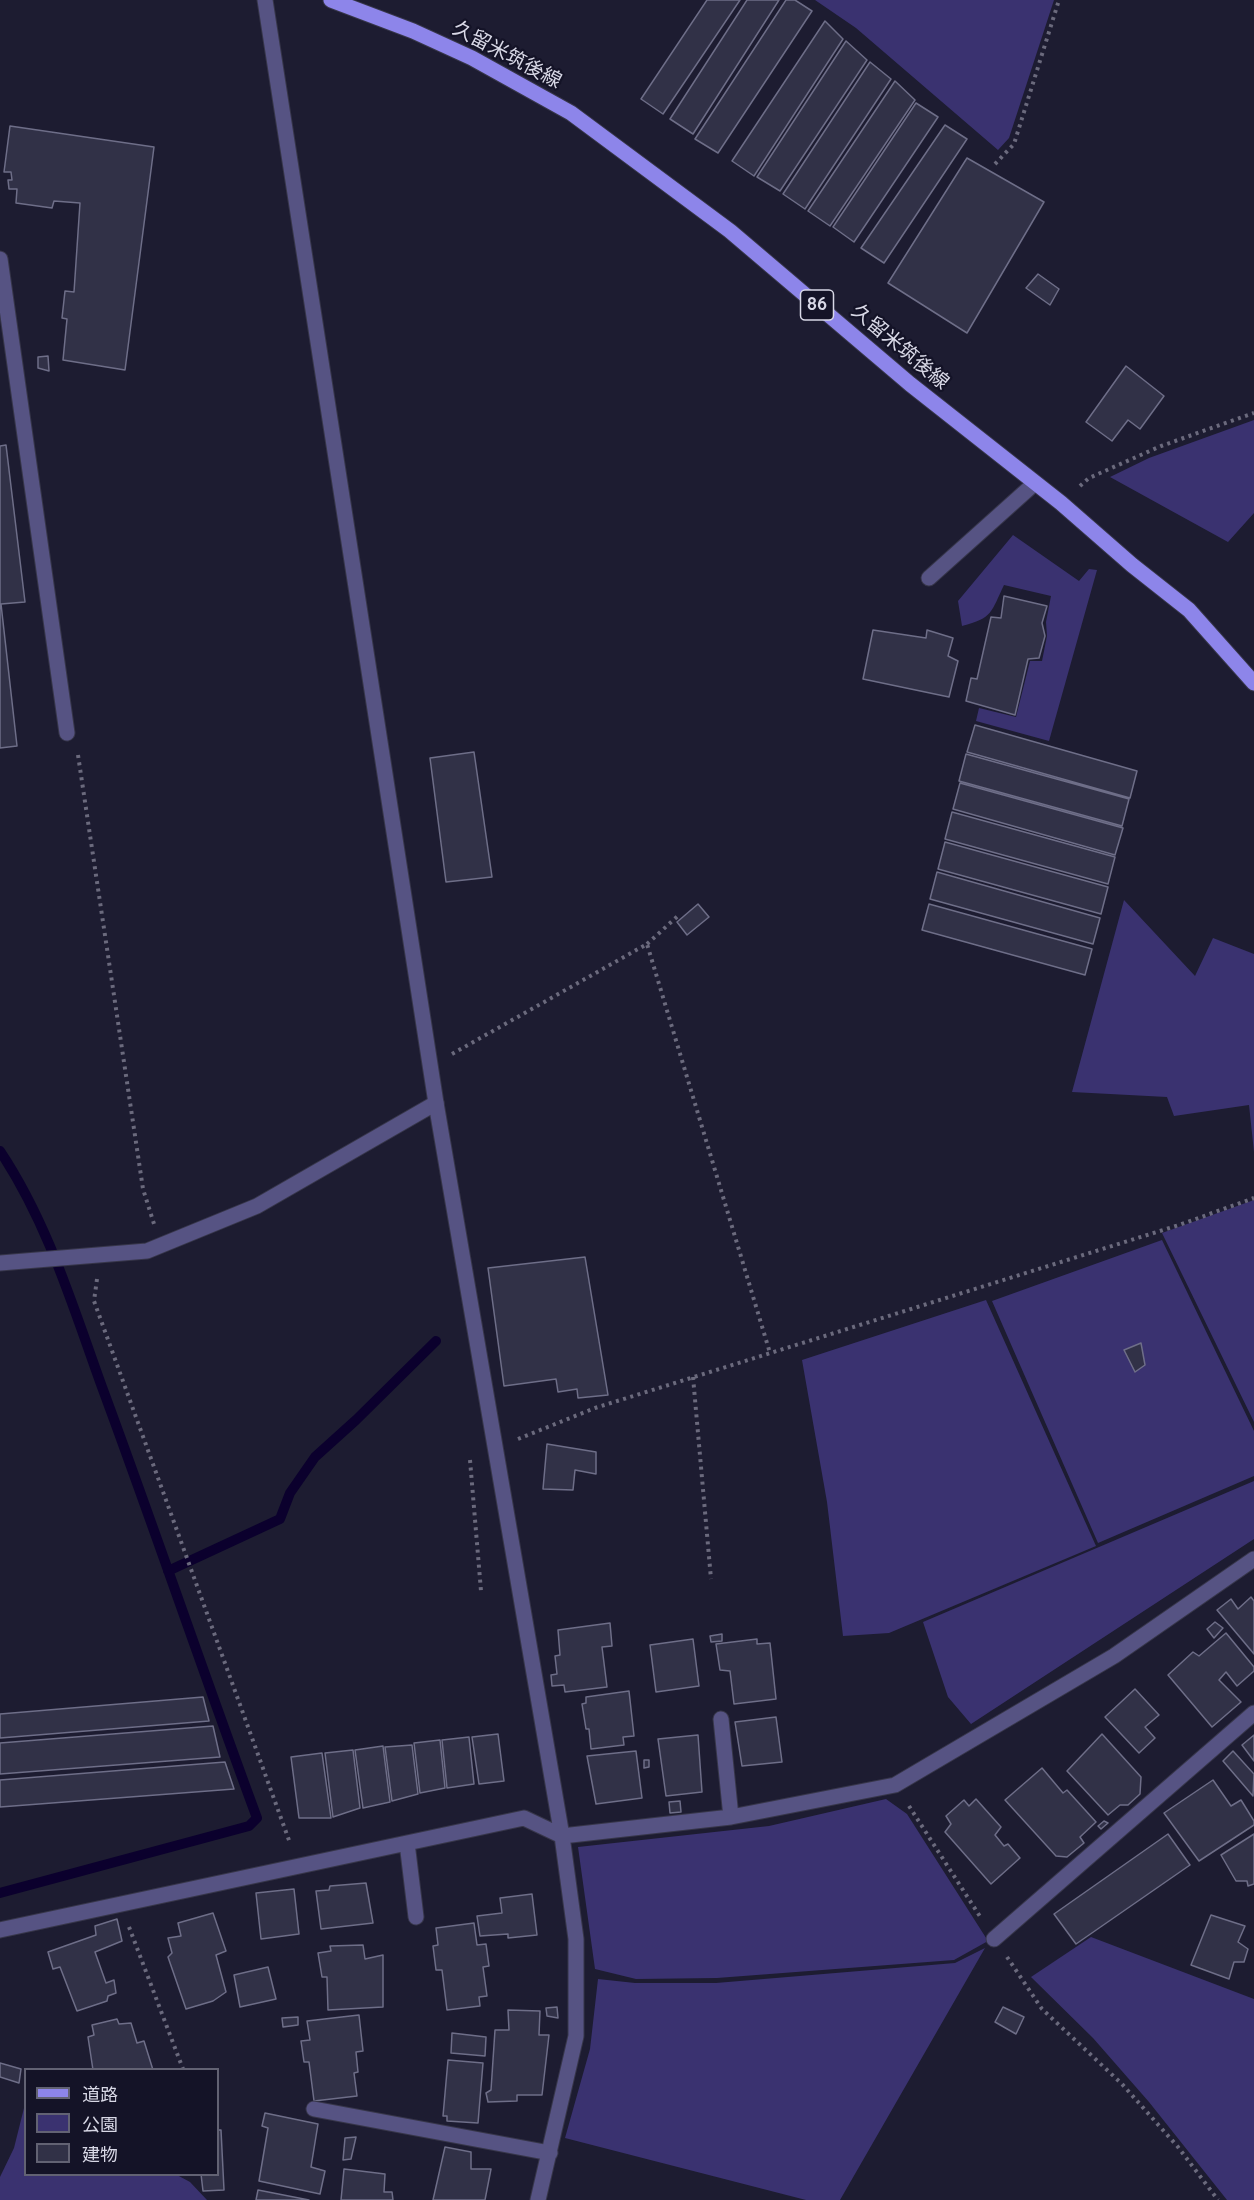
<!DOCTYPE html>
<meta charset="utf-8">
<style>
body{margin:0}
#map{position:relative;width:1254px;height:2200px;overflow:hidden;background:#1d1c31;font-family:Quicksand,"Noto Sans JP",sans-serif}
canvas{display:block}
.legend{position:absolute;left:24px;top:2068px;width:195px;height:108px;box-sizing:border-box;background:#141327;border:2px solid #626273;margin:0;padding:8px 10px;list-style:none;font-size:18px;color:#d8d8e6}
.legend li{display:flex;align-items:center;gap:12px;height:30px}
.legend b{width:30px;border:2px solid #626273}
</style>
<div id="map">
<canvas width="1254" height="2200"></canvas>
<ul class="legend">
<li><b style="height:8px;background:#8d85ea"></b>道路</li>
<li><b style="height:16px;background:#3a3270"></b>公園</li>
<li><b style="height:16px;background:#313147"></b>建物</li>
</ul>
</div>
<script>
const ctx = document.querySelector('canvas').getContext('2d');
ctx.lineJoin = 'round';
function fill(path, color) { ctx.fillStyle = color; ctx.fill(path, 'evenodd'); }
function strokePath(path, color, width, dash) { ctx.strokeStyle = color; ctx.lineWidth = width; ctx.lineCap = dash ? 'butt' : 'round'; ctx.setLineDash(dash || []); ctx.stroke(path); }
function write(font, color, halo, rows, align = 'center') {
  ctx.font = font + ' Quicksand,"Noto Sans JP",sans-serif'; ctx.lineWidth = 4.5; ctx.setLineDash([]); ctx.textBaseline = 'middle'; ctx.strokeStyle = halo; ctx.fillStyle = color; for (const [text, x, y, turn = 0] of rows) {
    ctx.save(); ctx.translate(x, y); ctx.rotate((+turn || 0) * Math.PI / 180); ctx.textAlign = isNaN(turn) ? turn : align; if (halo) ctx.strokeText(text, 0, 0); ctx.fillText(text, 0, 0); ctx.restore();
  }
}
const green = new Path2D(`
 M 815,0 L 1054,0 L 1009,138 L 998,150 L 856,28 Z
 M 1254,420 L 1254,513 L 1228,542 L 1110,477 L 1149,458 Z
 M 1013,535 L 1079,581 L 1089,569 L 1097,570 L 1049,741 L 976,721 L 979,708 L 1016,717 L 1030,661 L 1042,661 L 1047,636 L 1046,622 L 1051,596 L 1004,585 C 991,612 993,618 962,626 L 958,601 Z
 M 1124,900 L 1195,976 L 1213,938 L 1254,954 L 1254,1152 L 1249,1105 L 1174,1116 L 1167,1097 L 1072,1092 Z
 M 1254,1200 L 1254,1422 L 1162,1233 Z
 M 1162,1240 L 1254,1431 L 1254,1476 L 1098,1543 L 992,1301 Z
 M 986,1300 L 1096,1546 L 889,1633 L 843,1636 L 827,1502 L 802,1360 Z
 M 1254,1481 L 1254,1539 L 971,1724 L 948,1697 L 923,1622 Z
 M 886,1799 L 907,1814 L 988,1941 L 954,1960 L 717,1978 L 636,1979 L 595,1969 L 578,1847 L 769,1826 Z
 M 1091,1937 L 1254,1999 L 1254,2200 L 1227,2200 L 1149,2102 L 1093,2038 L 1031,1977 Z
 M 985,1948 L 840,2200 L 806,2200 L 565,2138 L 590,2049 L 598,1979 L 635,1983 L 716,1983 L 955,1963 Z
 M 25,2104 L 26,2174 L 177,2175 L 190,2182 L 207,2200 L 0,2200 L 0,2177 L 14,2148 Z`);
const stream = new Path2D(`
 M 0,1151 C 48,1223 73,1307 102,1387 C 155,1530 204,1675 257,1818 L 249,1826 L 0,1893
 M 168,1571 L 280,1519 L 290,1493 L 315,1457 L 356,1420 L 436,1341`);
const building = new Path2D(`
 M 707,0 L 740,0 L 663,114 L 641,99 Z
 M 747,0 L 779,0 L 693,134 L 670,119 Z
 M 786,0 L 795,0 L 812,11 L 718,153 L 695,139 Z
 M 825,21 L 843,39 L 754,176 L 732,161 Z
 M 846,41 L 867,60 L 780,191 L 757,177 Z
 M 870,62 L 891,79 L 805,209 L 783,194 Z
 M 895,81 L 915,100 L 830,226 L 808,211 Z
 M 916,103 L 938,117 L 854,242 L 833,227 Z
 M 945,125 L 967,139 L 884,263 L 861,248 Z
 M 10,126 L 154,147 L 125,370 L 63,360 L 67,319 L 62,318 L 65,291 L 74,292 L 80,203 L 54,201 L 52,208 L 16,203 L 17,189 L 9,189 L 8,180 L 12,180 L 11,172 L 4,172 Z
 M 967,158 L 1044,202 L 967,333 L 888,283 Z
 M 1038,274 L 1059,289 L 1050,305 L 1026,288 Z
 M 48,356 L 49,371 L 38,368 L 38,357 Z
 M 1126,366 L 1164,396 L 1140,429 L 1128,420 L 1112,441 L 1086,422 Z
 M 6,445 L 25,602 L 1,604 L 17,746 L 0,748 L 0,446 Z
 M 1004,596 L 1047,606 L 1042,623 L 1045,636 L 1039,658 L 1028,659 L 1015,715 L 966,701 L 971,678 L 977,679 L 991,617 L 1001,618 Z
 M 873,630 L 926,638 L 927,630 L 953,638 L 948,656 L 958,661 L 949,697 L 863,679 Z
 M 975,725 L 1137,771 L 1130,798 L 967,752 Z
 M 474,752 L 492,877 L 446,882 L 430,758 Z
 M 966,754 L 1129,799 L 1122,826 L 959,781 Z
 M 960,783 L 1123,828 L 1115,855 L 953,809 Z
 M 952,812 L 1115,857 L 1108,884 L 945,839 Z
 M 945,842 L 1108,887 L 1101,914 L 938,869 Z
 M 937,872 L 1100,918 L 1093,944 L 930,899 Z
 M 698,904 L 709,917 L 687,935 L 677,922 Z
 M 929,904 L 1092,949 L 1085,975 L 922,930 Z
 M 585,1257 L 608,1395 L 578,1398 L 577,1389 L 558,1392 L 556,1379 L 504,1386 L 488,1268 Z
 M 1141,1343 L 1145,1365 L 1135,1372 L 1124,1350 Z
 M 547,1444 L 596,1452 L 596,1474 L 575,1470 L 573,1490 L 543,1489 Z
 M 1251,1597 L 1254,1601 L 1254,1654 L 1217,1610 L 1231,1599 L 1238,1609 Z
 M 1215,1622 L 1223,1628 L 1214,1638 L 1207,1629 Z
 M 610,1623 L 612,1646 L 602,1647 L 607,1687 L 565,1692 L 564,1685 L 552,1686 L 551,1675 L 557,1674 L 555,1656 L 560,1655 L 558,1630 Z
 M 1226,1633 L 1254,1667 L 1254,1671 L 1237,1686 L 1226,1672 L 1219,1680 L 1241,1702 L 1212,1727 L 1168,1675 L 1193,1652 L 1199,1656 Z
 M 722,1634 L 722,1641 L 711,1642 L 710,1636 Z
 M 693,1639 L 699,1686 L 656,1692 L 650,1645 Z
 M 757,1639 L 757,1644 L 770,1643 L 776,1699 L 734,1704 L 730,1671 L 720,1670 L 716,1644 Z
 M 1135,1689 L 1159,1715 L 1145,1727 L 1155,1738 L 1139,1753 L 1105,1717 Z
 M 629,1691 L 634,1736 L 623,1737 L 624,1745 L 591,1749 L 589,1729 L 586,1729 L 582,1704 L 586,1703 L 586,1697 Z
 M 203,1697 L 209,1721 L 0,1738 L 0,1714 Z
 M 776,1717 L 782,1762 L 742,1766 L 735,1722 Z
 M 213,1726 L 220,1757 L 0,1774 L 0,1743 Z
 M 498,1734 L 504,1781 L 479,1784 L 472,1737 Z
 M 1102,1734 L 1141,1777 L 1140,1794 L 1128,1805 L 1120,1805 L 1108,1815 L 1067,1771 Z
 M 698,1735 L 702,1792 L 666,1796 L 658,1739 Z
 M 1254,1735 L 1254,1761 L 1242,1745 Z
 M 469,1737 L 474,1784 L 447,1788 L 442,1740 Z
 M 440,1740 L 445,1788 L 420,1793 L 414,1743 Z
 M 412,1745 L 418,1794 L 392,1801 L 385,1747 Z
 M 383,1746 L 390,1802 L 363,1808 L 355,1750 Z
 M 353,1750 L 360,1808 L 333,1817 L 325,1753 Z
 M 636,1751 L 642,1798 L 596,1804 L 587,1756 Z
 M 1233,1751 L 1254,1774 L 1253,1796 L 1223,1761 Z
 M 322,1753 L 331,1818 L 299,1818 L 291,1757 Z
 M 644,1760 L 649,1760 L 649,1767 L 644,1768 Z
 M 225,1762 L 234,1789 L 0,1807 L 0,1780 Z
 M 1042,1768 L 1063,1793 L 1067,1790 L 1096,1822 L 1080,1837 L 1084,1843 L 1067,1857 L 1056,1856 L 1005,1800 Z
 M 1213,1780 L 1231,1806 L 1241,1800 L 1254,1821 L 1254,1825 L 1199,1861 L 1164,1813 Z
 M 976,1799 L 1001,1827 L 995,1835 L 1004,1846 L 1008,1844 L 1020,1858 L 991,1884 L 945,1832 L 951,1824 L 946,1816 L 964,1800 L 969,1806 Z
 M 680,1801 L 681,1812 L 670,1813 L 669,1802 Z
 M 1104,1821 L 1108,1823 L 1101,1829 L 1098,1826 Z
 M 1168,1834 L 1190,1865 L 1076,1944 L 1054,1914 Z
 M 1254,1834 L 1254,1884 L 1248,1886 L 1247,1881 L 1236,1881 L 1221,1855 Z
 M 366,1883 L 373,1923 L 321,1929 L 316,1891 L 329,1890 L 330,1886 Z
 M 294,1889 L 299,1934 L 261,1939 L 256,1893 Z
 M 532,1894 L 537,1935 L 508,1938 L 508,1934 L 480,1936 L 477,1916 L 502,1913 L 500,1898 Z
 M 213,1913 L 226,1951 L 216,1955 L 226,1992 L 213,2001 L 186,2009 L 168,1957 L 172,1953 L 168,1938 L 181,1936 L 178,1923 Z
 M 1211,1915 L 1245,1926 L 1238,1942 L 1248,1949 L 1244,1962 L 1234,1962 L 1229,1979 L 1191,1965 Z
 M 117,1919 L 122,1941 L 95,1952 L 106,1983 L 114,1980 L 116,1993 L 108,1996 L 107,2001 L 77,2011 L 60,1967 L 53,1969 L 48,1952 L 96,1935 L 95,1926 Z
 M 474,1923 L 477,1945 L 486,1944 L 489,1966 L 483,1967 L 487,1996 L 479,1997 L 480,2006 L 447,2010 L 442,1970 L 436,1970 L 433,1946 L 438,1945 L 436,1928 Z
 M 363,1945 L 365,1959 L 383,1955 L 383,2007 L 328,2010 L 327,1977 L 322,1977 L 318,1953 L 331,1951 L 330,1946 Z
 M 268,1967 L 276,1999 L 240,2007 L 234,1975 Z
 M 557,2007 L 558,2018 L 547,2016 L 546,2008 Z
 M 1003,2007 L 1024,2017 L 1016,2034 L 995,2022 Z
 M 508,2010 L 540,2011 L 539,2035 L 549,2035 L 542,2095 L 517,2095 L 517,2101 L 488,2102 L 486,2093 L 491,2090 L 495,2030 L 509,2030 Z
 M 359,2015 L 363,2051 L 356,2052 L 358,2072 L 354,2073 L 357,2096 L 314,2101 L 309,2062 L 304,2062 L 301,2041 L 310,2040 L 307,2021 Z
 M 298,2017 L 298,2025 L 283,2027 L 282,2018 Z
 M 117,2019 L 119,2024 L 131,2023 L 137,2043 L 144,2041 L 153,2070 L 93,2070 L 88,2037 L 94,2035 L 92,2025 Z
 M 452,2033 L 486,2037 L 485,2056 L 451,2053 Z
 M 448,2060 L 483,2063 L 478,2123 L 447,2121 L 447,2116 L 443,2116 Z
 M 0,2063 L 21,2069 L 19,2083 L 0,2077 Z
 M 265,2113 L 318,2124 L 311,2167 L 325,2171 L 320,2194 L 259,2181 L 268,2128 L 262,2126 Z
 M 218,2130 L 221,2130 L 224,2190 L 203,2191 L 201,2174 L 218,2174 Z
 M 356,2137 L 351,2159 L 343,2160 L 345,2138 Z
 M 445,2147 L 471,2152 L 471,2169 L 491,2169 L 485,2200 L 433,2200 Z
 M 344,2169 L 385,2174 L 384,2192 L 392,2192 L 393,2200 L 341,2200 Z
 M 258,2190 L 309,2200 L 256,2200 Z`);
const path = new Path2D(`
 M 995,164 L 1014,144 L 1059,0
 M 1080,486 L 1089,478 L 1161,446 L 1254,413
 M 78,755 L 143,1189 L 154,1224
 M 647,944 L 679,915
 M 452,1054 L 647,944 L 770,1353
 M 97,1279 L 94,1301 L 290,1843
 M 693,1377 L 711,1579
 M 518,1439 L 595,1408 L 1179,1225 L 1254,1198
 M 470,1460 L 481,1591
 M 909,1806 L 981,1918
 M 129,1927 L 183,2069
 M 1007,1957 L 1042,2009 L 1122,2084 L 1178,2147 L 1218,2200`);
const service = new Path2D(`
 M 0,1263 L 147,1251 L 257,1206 L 436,1103`);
const minor = new Path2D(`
 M 265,0 L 436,1103 L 562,1836 L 576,1939 L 576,2036 L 538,2200
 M 0,259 L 67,733
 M 929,578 L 1035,483
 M 721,1719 L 731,1817
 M 407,1843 L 416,1917
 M 0,1930 L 524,1818 L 562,1836 L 731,1817 L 895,1785 L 1114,1656 L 1254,1559
 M 994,1939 L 1254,1713
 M 314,2109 L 550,2153`);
const primary = new Path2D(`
 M 331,0 L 413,31 L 472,58 L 571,113 L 730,231 L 910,384 L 1061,503 L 1132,565 L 1189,610 L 1254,683`);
const shields = [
 [817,305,33]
];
const shieldNames = [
 ["86",817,305]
];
const streetNames = [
 ["久留米筑後線",507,55,28],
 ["久留米筑後線",900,347,40]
];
fill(green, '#3a3270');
strokePath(stream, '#0b002d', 10);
fill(building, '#313147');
strokePath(building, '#6e6e88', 1.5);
strokePath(service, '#37364a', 17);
strokePath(minor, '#37364a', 17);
strokePath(primary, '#37364a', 17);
strokePath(path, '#6b6a7d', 4, [3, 4.5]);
strokePath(service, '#565383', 15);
strokePath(minor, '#565383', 15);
strokePath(primary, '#8d85ea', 15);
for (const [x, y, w] of shields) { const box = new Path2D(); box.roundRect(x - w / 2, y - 15, w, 30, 4.5); ctx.fillStyle = '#141327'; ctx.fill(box); strokePath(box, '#d8d8e6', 1.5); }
write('bold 18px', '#d8d8e6', null, shieldNames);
write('20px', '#d8d8e6', '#141327', streetNames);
</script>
